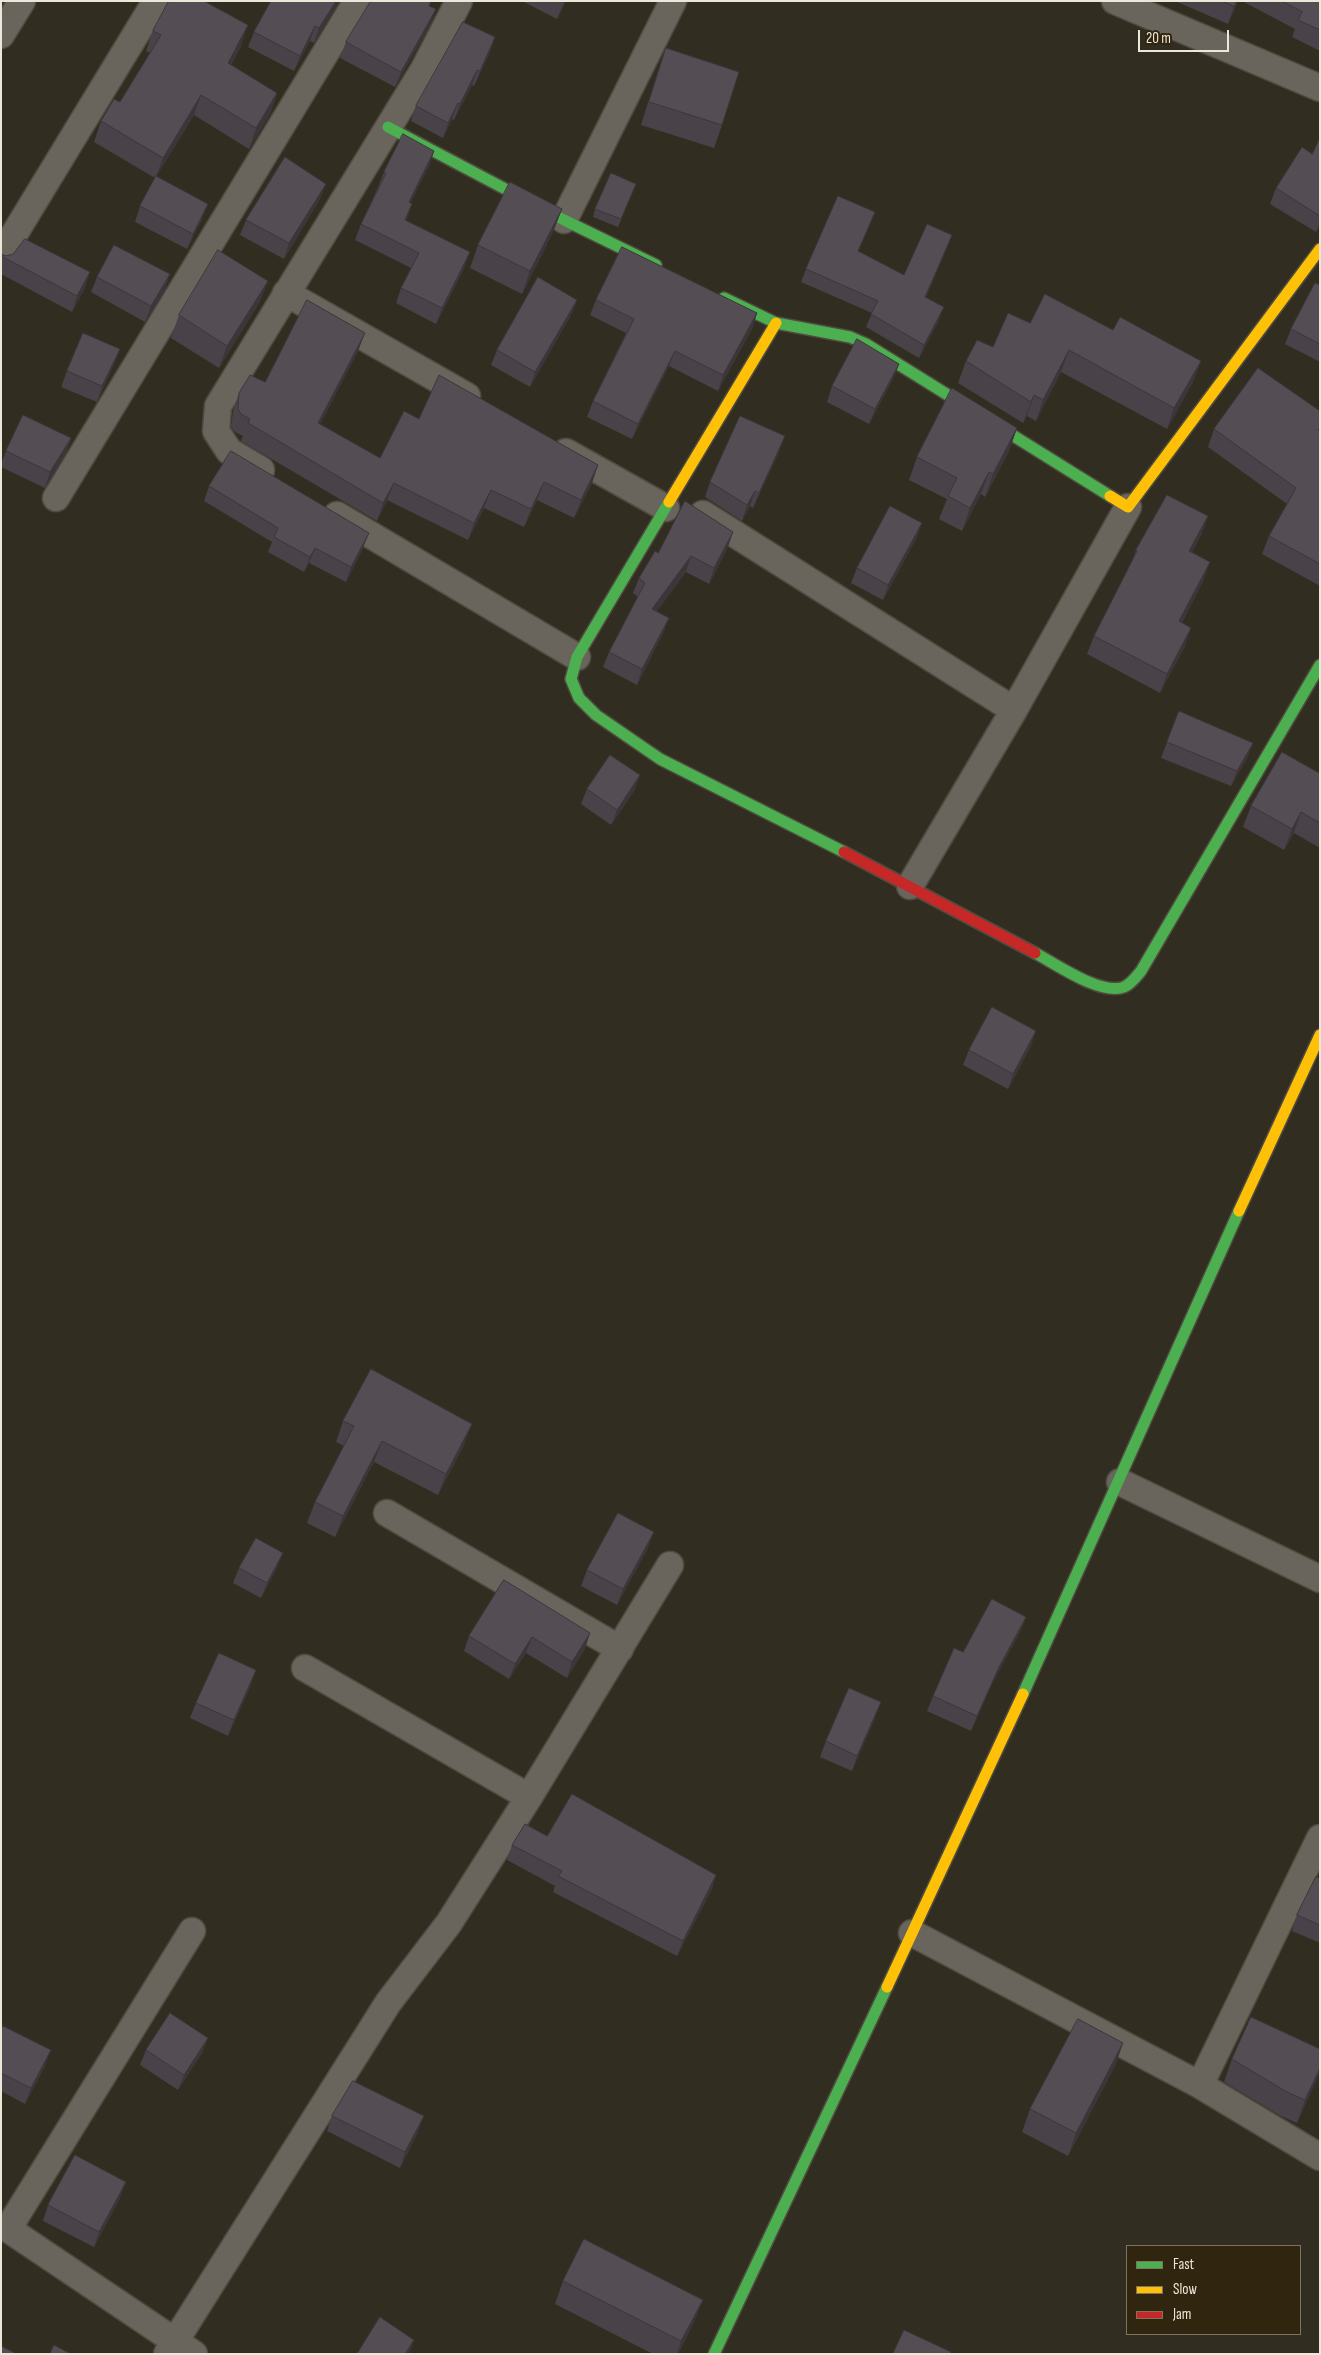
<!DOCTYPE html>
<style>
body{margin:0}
#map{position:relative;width:1321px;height:2355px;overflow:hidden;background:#322d21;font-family:"Sofia Sans Condensed",sans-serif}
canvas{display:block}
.frame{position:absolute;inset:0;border:2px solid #eee7d9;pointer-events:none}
.legend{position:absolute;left:1126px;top:2245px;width:175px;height:90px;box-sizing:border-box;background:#30260f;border:1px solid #7c7360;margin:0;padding:6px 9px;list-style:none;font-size:15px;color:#eee7d9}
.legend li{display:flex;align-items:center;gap:10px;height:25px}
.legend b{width:25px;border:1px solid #7c7360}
.scale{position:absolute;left:1138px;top:30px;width:91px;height:22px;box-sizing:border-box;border:2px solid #eee7d9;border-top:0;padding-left:6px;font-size:15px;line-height:18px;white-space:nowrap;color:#eee7d9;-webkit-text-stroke:4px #30260f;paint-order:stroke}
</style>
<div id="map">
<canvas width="1321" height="2355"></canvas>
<div class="frame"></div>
<ul class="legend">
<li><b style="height:6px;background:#4caf50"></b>Fast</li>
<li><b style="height:6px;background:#ffc107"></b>Slow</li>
<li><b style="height:6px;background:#c62828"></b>Jam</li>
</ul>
<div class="scale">20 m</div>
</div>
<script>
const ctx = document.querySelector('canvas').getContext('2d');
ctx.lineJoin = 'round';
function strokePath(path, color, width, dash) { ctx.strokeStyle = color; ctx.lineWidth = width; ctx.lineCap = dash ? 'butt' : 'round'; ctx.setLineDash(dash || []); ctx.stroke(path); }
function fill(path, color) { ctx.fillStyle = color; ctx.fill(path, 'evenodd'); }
const street = new Path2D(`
 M 1115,1 L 1320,88
 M 1,35 L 22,1
 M 564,220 L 673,1
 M 1,256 L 156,1
 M 286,293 L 467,396
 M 566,452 L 666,508
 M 261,470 L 229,451 L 216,431 L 218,406 L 424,69 L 459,1
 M 56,498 L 357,1
 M 703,514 L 1014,710 L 910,886
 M 337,515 L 577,657
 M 1014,710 L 1128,507
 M 1120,1482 L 1320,1579
 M 387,1513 L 620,1649
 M 305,1668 L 529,1797
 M 192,1931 L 8,2229 L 194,2354
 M 912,1933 L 1200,2085 L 1320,2157
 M 1200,2085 L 1320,1838
 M 167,2354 L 388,2003 L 449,1923 L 529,1797 L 670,1565`);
const fast = new Path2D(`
 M 388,127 L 564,220 L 656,265
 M 724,298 L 776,323 L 850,337 L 866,344 L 1110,496
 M 669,502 L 577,657 L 571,679 L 579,698 L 596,715 L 660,759 L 844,852
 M 1035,953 C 1056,964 1101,996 1124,987 C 1131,984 1136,977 1141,971 L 1320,665
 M 1023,1694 L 1239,1211
 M 714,2354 L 887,1987`);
const slow = new Path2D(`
 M 1110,496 L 1128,507 L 1320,249
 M 669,502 L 776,323
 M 1239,1211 L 1320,1035
 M 887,1987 L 1023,1694`);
const jam = new Path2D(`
 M 844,852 L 1035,953`);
const wall = new Path2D(`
 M 339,1 L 314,43 L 310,41 L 294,71 L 248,47 L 254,32 Z
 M 522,1 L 566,1 L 557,19 Z
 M 1175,1 L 1238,1 L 1228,24 Z
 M 1242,1 L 1320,1 L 1320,51 L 1292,37 L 1295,29 Z
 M 429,6 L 430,25 L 395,87 L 340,58 L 346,42 Z
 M 153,31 L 241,46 L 231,65 L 277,93 L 270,114 L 249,149 L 194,115 L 156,177 L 202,219 L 187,249 L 135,222 L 140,206 L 155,178 L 94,142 L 101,121 L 120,102 L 150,53 L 146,51 Z
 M 495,37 L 490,52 L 474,86 L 472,85 L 454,120 L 452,119 L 443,138 L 411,121 L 416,106 Z
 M 666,48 L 722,125 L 714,148 L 641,125 L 658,71 Z
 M 1320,138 L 1320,226 L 1316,232 L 1270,204 L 1276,188 L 1312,154 Z
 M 434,151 L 429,166 L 410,203 L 406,220 L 464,268 L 436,324 L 396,303 L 401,288 L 411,268 L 355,240 L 361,224 L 378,187 L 384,172 Z
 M 636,184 L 618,227 L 593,217 L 595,209 Z
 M 320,199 L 284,259 L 240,235 L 246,220 Z
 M 562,209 L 553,232 L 522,294 L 470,268 L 478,245 Z
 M 870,225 L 858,251 L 904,275 L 952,235 L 947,248 L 926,297 L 939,320 L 919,358 L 866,327 L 872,313 L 801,282 L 806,269 Z
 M 1,254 L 85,288 L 72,312 L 1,274 Z
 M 97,277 L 165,290 L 145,322 L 91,292 Z
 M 268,281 L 259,303 L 219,368 L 171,338 L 179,315 Z
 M 1320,285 L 1320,362 L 1285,344 L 1291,329 Z
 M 577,300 L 571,315 L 530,387 L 491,365 L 497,350 Z
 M 596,300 L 757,313 L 752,329 L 718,391 L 669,366 L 632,439 L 587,417 L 593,401 L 626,333 L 590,315 Z
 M 1030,323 L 1113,330 L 1201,361 L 1193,382 L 1167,429 L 1061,372 L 1036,421 L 1027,416 L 1023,423 L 958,383 L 966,361 L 993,347 Z
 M 120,349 L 114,364 L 97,402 L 61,387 L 67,371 Z
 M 358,351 L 320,424 L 380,458 L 419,419 L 598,465 L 592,483 L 574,518 L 537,500 L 524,527 L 484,508 L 468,540 L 387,500 L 377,521 L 241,441 L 243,436 L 235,432 L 231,427 L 233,411 L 239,393 L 265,382 Z
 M 899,364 L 893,379 L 869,424 L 827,402 L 832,386 Z
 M 1320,411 L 1320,586 L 1262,554 L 1269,536 L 1287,504 L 1208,447 L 1214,429 Z
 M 1017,428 L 1009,451 L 985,497 L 981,494 L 962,531 L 939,519 L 947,499 L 909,480 L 917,457 Z
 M 71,438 L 66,453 L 45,488 L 1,467 L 1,464 L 6,451 Z
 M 779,452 L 753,508 L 750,506 L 742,521 L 705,497 L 710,482 Z
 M 209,486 L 363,548 L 346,582 L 309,563 L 304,572 L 268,552 L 272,542 L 204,501 Z
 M 1208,516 L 1201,535 L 1192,552 L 1210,562 L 1203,581 L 1182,623 L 1185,646 L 1160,693 L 1087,654 L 1094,636 L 1131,564 L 1136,550 Z
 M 922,523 L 916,539 L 883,600 L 851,583 L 857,568 Z
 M 728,547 L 709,584 L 686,572 L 656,612 L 669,618 L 663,633 L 637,685 L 603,667 L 609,652 L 638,597 L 633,593 L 639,578 L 658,553 Z
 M 1167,742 L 1253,743 L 1247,758 L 1231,786 L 1161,758 Z
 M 1320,772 L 1320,848 L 1294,833 L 1284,850 L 1243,827 L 1251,806 L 1319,773 Z
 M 640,775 L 634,791 L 611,825 L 581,804 L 587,789 Z
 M 1031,1046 L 1008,1089 L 963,1065 L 969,1050 Z
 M 343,1421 L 464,1445 L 438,1495 L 374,1462 L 335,1537 L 307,1523 L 315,1502 L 344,1446 L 336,1442 Z
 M 648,1548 L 617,1605 L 581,1586 L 587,1570 Z
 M 239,1568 L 277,1568 L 261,1598 L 233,1583 Z
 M 504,1580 L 585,1649 L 567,1678 L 526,1653 L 509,1679 L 464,1651 L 469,1636 Z
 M 1026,1617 L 1020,1632 L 993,1682 L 971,1731 L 927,1711 L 933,1696 L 963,1652 Z
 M 251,1685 L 228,1736 L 190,1718 L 196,1703 Z
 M 875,1718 L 852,1771 L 820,1757 L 826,1741 Z
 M 547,1836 L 716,1875 L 711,1891 L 677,1956 L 553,1892 L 555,1886 L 507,1860 L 512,1845 Z
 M 1320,1878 L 1320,1943 L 1292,1931 L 1297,1915 Z
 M 1,2030 L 45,2066 L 25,2104 L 1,2091 Z
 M 208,2038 L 202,2053 L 178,2090 L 140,2065 L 146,2050 Z
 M 1123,2043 L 1115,2066 L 1068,2156 L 1022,2132 L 1030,2109 Z
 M 1232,2059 L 1320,2072 L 1297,2123 L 1279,2115 L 1224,2082 Z
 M 332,2116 L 418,2132 L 400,2168 L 327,2131 Z
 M 120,2198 L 94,2247 L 43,2221 L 48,2205 Z
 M 563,2281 L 694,2322 L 678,2354 L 653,2354 L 555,2304 Z`);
const shadedWall = new Path2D(`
 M 336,1 L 339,1 L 314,43 L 319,28 Z
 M 564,1 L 566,1 L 557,19 L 563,4 Z
 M 1237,1 L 1238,1 L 1228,24 L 1234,6 Z
 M 436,9 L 430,25 L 395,87 L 401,72 Z
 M 248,25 L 241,46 L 220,84 L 228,63 Z
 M 315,26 L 310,41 L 294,71 L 300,56 Z
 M 495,37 L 490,52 L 474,86 L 480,71 Z
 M 477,70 L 472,85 L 454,120 L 460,104 Z
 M 277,93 L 270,114 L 249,149 L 256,128 Z
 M 201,95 L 194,115 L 155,179 L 163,158 Z
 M 458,103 L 452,119 L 443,138 L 448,123 Z
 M 434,151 L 429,166 L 403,218 L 409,202 Z
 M 326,184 L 320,199 L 284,259 L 289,243 Z
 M 208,204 L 202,219 L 187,249 L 193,234 Z
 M 412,204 L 407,220 L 399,235 L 405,220 Z
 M 562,209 L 553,232 L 522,294 L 530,271 Z
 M 875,212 L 870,225 L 853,264 L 858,251 Z
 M 1320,222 L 1320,226 L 1316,232 Z
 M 952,235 L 947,248 L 920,310 L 925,297 Z
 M 470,252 L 464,268 L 436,324 L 442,308 Z
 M 90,272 L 85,288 L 72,312 L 77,296 Z
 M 170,274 L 165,290 L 145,322 L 151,306 Z
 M 268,281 L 259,303 L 219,368 L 227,346 Z
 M 577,300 L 571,315 L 530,387 L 535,372 Z
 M 944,307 L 939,320 L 919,358 L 924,345 Z
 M 757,313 L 752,329 L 718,391 L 723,375 Z
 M 365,333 L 358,351 L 312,441 L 318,423 Z
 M 120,349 L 114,364 L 97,402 L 102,386 Z
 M 1069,350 L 1061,372 L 1036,421 L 1043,400 Z
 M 675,351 L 669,366 L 632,439 L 638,424 Z
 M 1201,361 L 1193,382 L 1167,429 L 1174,408 Z
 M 899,364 L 893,379 L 869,424 L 875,409 Z
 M 1034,395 L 1027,416 L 1023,423 L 1031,402 Z
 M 1017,428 L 1009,451 L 985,497 L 993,474 Z
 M 785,436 L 779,452 L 753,508 L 759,493 Z
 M 71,438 L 66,453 L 45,488 L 50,472 Z
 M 598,465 L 592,483 L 574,518 L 581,500 Z
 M 989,472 L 981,494 L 962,531 L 970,508 Z
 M 544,482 L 537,500 L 524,527 L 531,509 Z
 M 394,483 L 387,500 L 377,521 L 383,503 Z
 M 491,490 L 484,508 L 468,540 L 474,523 Z
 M 755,491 L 750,506 L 742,521 L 747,505 Z
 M 1208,516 L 1201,535 L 1182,570 L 1189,551 Z
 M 922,523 L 916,539 L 883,600 L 888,585 Z
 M 733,532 L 728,547 L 709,584 L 714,568 Z
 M 369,533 L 363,548 L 346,582 L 351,567 Z
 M 315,548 L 309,563 L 304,572 L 310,557 Z
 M 691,556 L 686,572 L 647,625 L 652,609 Z
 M 1210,562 L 1203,581 L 1173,640 L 1179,621 Z
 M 669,618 L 663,633 L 637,685 L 642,669 Z
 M 1191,628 L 1185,646 L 1160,693 L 1167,674 Z
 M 1253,743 L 1247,758 L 1231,786 L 1237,771 Z
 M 640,775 L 634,791 L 611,825 L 617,810 Z
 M 1301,812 L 1294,833 L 1284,850 L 1292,829 Z
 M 1036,1031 L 1031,1046 L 1008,1089 L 1013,1074 Z
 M 472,1424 L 464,1445 L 438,1495 L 446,1474 Z
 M 382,1441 L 374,1462 L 335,1537 L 343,1516 Z
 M 654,1532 L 648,1548 L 617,1605 L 623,1589 Z
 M 283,1553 L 277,1568 L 261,1598 L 267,1583 Z
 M 1026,1617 L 1020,1632 L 993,1682 L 971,1731 L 977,1716 L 999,1667 Z
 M 590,1633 L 585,1649 L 567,1678 L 572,1662 Z
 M 532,1637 L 526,1653 L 509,1679 L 515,1664 Z
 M 256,1670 L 251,1685 L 228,1736 L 234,1720 Z
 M 881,1702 L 875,1718 L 852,1771 L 857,1756 Z
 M 716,1875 L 711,1891 L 677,1956 L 683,1941 Z
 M 208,2038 L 202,2053 L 178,2090 L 184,2075 Z
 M 1123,2043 L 1115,2066 L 1068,2156 L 1076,2133 Z
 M 51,2050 L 45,2066 L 25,2104 L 31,2088 Z
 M 1320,2068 L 1319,2075 L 1297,2123 L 1305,2100 Z
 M 424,2116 L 418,2132 L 400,2168 L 405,2152 Z
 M 126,2182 L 120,2198 L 94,2247 L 99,2232 Z
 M 703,2300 L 694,2322 L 678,2354 L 677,2354 L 681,2341 Z
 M 414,2340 L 409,2354 L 405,2354 Z`);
const building = new Path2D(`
 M 169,1 L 204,1 L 248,25 L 228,63 L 277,93 L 256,128 L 201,95 L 163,158 L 101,121 L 114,99 L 120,102 L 161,35 L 153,31 Z
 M 271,1 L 336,1 L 319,28 L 315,26 L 300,56 L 254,32 Z
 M 371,1 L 431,1 L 429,6 L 436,9 L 401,72 L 346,42 Z
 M 1222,1 L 1237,1 L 1234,6 Z
 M 1282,1 L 1320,1 L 1320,30 L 1298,20 L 1302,12 Z
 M 463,22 L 495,37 L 480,71 L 477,70 L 460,104 L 458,103 L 448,123 L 416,106 Z
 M 666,48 L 739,72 L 722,125 L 649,102 Z
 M 403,134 L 434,151 L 409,202 L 412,204 L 405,220 L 470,252 L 442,308 L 401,288 L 419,253 L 361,224 L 386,173 L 384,172 Z
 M 1320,138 L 1320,216 L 1276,188 L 1302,147 L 1312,154 Z
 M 285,157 L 326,184 L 289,243 L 246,220 Z
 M 611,173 L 636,184 L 621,219 L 595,209 Z
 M 156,176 L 208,204 L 193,234 L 140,206 Z
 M 510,182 L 562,209 L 530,271 L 478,245 Z
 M 838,196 L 875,212 L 858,251 L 904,275 L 927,224 L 952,235 L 925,297 L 944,307 L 924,345 L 871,314 L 878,301 L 806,269 Z
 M 25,239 L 90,272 L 77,296 L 1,256 L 1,254 L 6,256 L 13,254 Z
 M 114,245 L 170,274 L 151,306 L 97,277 Z
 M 622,247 L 757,313 L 723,375 L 675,351 L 638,424 L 593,401 L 634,319 L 596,300 Z
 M 218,250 L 268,281 L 227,346 L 179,315 Z
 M 538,277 L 577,300 L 535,372 L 497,350 Z
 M 1315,283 L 1320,285 L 1320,344 L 1291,329 Z
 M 1045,294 L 1113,330 L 1120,317 L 1201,361 L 1174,408 L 1069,350 L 1043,400 L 1034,395 L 1031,402 L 966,361 L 977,340 L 993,347 L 1008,313 L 1030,323 Z
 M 307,300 L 365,333 L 318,423 L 380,458 L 404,411 L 419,419 L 439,375 L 598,465 L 581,500 L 544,482 L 531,509 L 491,490 L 474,523 L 394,483 L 383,503 L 248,423 L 250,419 L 241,414 L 238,409 L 239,393 L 250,375 L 265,382 Z
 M 83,333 L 120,349 L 102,386 L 67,371 Z
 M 857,339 L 899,364 L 875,409 L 832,386 Z
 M 1258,368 L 1320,411 L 1320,428 L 1318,430 L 1320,430 L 1320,564 L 1269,536 L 1296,488 L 1214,429 Z
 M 952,388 L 1017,428 L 993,474 L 989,472 L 970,508 L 948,496 L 957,478 L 917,457 Z
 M 23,415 L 71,438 L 50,472 L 6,451 Z
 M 740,416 L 785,436 L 759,493 L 755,491 L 747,505 L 710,482 Z
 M 231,451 L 369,533 L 351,567 L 315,548 L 310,557 L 274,537 L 278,528 L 209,486 Z
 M 1167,495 L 1208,516 L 1189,551 L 1210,562 L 1179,621 L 1191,628 L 1167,674 L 1094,636 L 1137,551 L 1136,550 Z
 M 685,501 L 733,532 L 714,568 L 691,556 L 652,609 L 669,618 L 642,669 L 609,652 L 645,583 L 639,578 L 655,551 L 658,553 Z
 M 890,506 L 922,523 L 888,585 L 857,568 Z
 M 1179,711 L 1253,743 L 1237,771 L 1167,742 Z
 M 1282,752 L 1319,773 L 1320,772 L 1320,823 L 1301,812 L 1292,829 L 1251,806 Z
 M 610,755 L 640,775 L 617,810 L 587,789 Z
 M 992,1007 L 1036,1031 L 1013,1074 L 969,1050 Z
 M 371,1369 L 472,1424 L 446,1474 L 382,1441 L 343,1516 L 315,1502 L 354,1426 L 343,1421 Z
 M 618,1513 L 654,1532 L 623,1589 L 587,1570 Z
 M 256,1538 L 283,1553 L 267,1583 L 239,1568 Z
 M 504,1580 L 590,1633 L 572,1662 L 532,1637 L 515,1664 L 469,1636 Z
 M 992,1599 L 1026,1617 L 999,1667 L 977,1716 L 933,1696 L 954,1648 L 963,1652 Z
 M 219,1653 L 256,1670 L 234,1720 L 196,1703 Z
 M 849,1688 L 881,1702 L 857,1756 L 826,1741 Z
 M 572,1794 L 716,1875 L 683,1941 L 558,1876 L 562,1871 L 512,1845 L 525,1824 L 547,1836 Z
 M 1316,1877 L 1320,1878 L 1320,1925 L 1297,1915 Z
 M 170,2013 L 208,2038 L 184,2075 L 146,2050 Z
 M 1251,2017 L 1320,2049 L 1320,2068 L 1305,2100 L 1287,2092 L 1232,2059 Z
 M 1078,2019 L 1123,2043 L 1076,2133 L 1030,2109 Z
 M 3,2026 L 51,2050 L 31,2088 L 1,2073 L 1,2030 Z
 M 353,2081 L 424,2116 L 405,2152 L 332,2116 Z
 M 75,2155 L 126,2182 L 99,2232 L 48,2205 Z
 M 584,2239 L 703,2300 L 681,2341 L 563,2281 Z
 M 380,2317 L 414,2340 L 405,2354 L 357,2354 Z
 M 904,2330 L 951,2352 L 950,2354 L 893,2354 Z
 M 54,2345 L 71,2354 L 50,2354 Z
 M 1,2346 L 17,2354 L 1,2354 Z`);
strokePath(street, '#504b40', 29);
strokePath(fast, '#504b40', 14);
strokePath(slow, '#504b40', 14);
strokePath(jam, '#504b40', 14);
strokePath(street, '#69655c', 26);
strokePath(fast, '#4caf50', 11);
strokePath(slow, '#ffc107', 11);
strokePath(jam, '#c62828', 11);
fill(wall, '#494248');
fill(shadedWall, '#3c363b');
fill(building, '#554d54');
strokePath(building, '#3c363b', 1);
</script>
